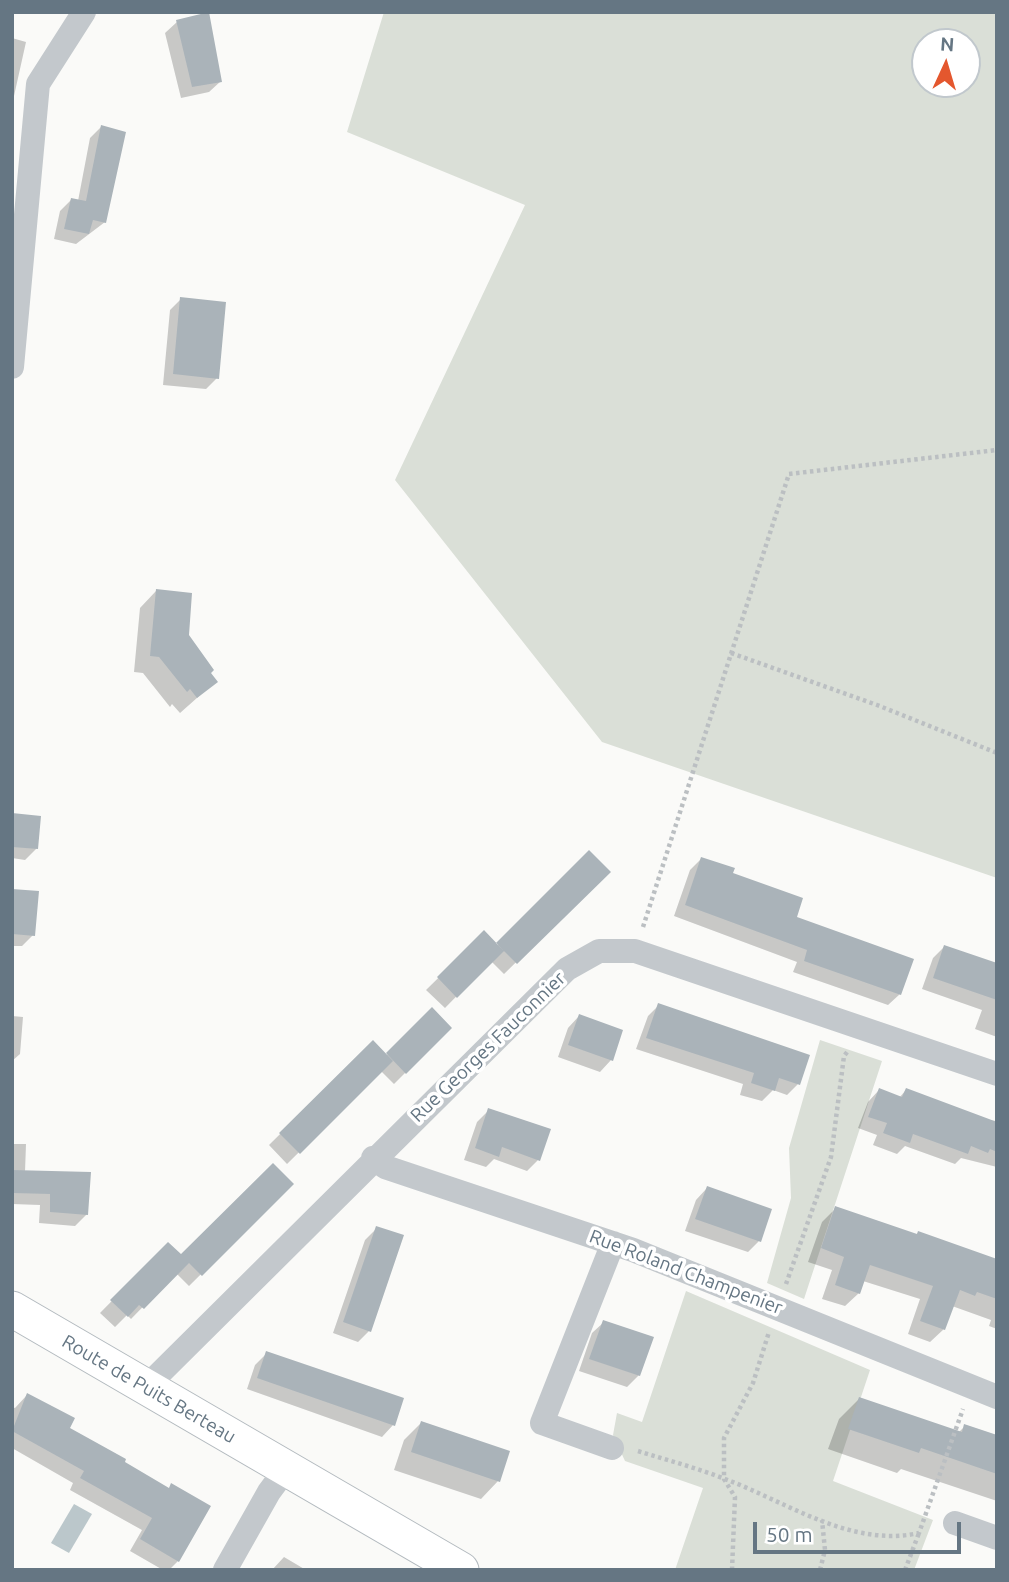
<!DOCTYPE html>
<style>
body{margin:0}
#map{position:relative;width:1009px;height:1582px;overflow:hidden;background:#fafaf8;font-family:Ubuntu,sans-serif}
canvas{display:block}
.frame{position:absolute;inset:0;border:14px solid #657683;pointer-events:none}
.north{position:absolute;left:911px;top:28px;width:70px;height:70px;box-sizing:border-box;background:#fff;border:2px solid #c1c8cd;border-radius:50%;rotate:4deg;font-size:19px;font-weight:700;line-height:28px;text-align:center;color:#657683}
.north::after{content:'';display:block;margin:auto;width:24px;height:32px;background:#e4572e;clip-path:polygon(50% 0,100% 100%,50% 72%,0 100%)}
.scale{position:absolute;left:753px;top:1522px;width:208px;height:32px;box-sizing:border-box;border:4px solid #657683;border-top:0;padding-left:9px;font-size:21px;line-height:24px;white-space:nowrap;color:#657683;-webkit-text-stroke:5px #fff;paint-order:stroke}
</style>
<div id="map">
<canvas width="1009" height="1582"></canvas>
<div class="frame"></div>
<div class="north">N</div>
<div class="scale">50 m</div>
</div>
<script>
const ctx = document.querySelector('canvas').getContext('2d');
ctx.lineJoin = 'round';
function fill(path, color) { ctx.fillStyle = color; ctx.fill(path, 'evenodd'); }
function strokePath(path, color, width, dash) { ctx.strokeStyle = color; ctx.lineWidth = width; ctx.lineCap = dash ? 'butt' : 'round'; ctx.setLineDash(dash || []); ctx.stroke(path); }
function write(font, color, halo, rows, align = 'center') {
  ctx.font = font + ' Ubuntu,sans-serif'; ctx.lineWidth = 7; ctx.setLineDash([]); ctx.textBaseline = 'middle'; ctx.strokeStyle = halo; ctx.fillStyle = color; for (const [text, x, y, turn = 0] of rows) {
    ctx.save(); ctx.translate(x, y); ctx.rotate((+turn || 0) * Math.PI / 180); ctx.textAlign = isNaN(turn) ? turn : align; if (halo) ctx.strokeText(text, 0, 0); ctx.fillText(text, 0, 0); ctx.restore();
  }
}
const green = new Path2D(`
 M 384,12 L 997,12 L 997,878 L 602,742 L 395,480 L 525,205 L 347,132 ZM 925,42 L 967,42 L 967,84 L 925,84 Z
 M 820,1040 L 882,1061 L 804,1299 L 767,1283 L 791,1198 L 789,1148 Z
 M 686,1291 L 870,1370 L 833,1481 L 933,1520 L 914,1570 L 675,1570 L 703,1488 L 625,1461 L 613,1435 L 617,1413 L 642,1422 Z`);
const water = new Path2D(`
 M 74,1504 L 92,1514 L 69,1553 L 51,1543 Z`);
const shadow = new Path2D(`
 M 177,22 L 221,81 L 209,92 L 181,98 L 165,33 Z
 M 12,38 L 26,42 L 12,105 Z
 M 101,127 L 105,222 L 76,244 L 54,239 L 60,211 L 71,200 L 78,201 L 90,138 Z
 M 181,299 L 217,378 L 206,389 L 163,385 L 170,310 Z
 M 156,591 L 215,682 L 180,713 L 172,704 L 170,707 L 143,673 L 134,672 L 140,608 Z
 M 12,816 L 37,848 L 25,860 L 12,858 Z
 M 701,859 L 795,919 L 900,994 L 888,1005 L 793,972 L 797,962 L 674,916 L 690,870 Z
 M 608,872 L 504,974 L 491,961 L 445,1008 L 426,990 L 484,933 L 496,946 Z
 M 12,890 L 33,935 L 22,946 L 12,946 Z
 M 944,947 L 997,979 L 997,1037 L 975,1029 L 982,1010 L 922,989 L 933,958 Z
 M 659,1005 L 798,1084 L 787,1095 L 773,1090 L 762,1101 L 740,1095 L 743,1084 L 636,1049 L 648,1016 Z
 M 432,1009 L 450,1028 L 394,1084 L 381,1071 L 287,1164 L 269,1145 L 373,1042 L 386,1056 Z
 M 12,1016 L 23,1017 L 20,1054 L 12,1061 Z
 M 579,1016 L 611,1060 L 600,1072 L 558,1057 L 568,1028 Z
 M 879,1090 L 899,1098 L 906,1090 L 984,1120 L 997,1121 L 997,1167 L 961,1158 L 955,1164 L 905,1146 L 897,1154 L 873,1145 L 877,1135 L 858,1128 L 868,1102 Z
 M 489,1110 L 538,1160 L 527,1171 L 494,1159 L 486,1167 L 464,1160 L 477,1122 Z
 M 12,1144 L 26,1144 L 25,1172 L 87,1214 L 75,1226 L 39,1223 L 40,1205 L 12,1204 Z
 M 292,1184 L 189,1286 L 176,1273 L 131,1319 L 127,1315 L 115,1327 L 100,1313 L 168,1244 L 181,1257 Z
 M 707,1188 L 759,1241 L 748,1252 L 685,1231 L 696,1200 Z
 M 836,1208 L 915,1235 L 918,1233 L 997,1263 L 997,1329 L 989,1326 L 991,1320 L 952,1306 L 944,1329 L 930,1342 L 908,1334 L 920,1299 L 863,1281 L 859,1293 L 845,1306 L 822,1299 L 832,1270 L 808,1262 L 822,1222 Z
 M 377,1228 L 369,1331 L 358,1342 L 333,1333 L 365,1240 Z
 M 604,1322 L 639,1375 L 627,1387 L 579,1371 L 592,1333 Z
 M 267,1353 L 393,1425 L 382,1437 L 247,1389 L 255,1365 Z
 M 27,1395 L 68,1429 L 168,1489 L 178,1561 L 169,1570 L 163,1570 L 130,1551 L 142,1530 L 70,1490 L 73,1483 L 12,1448 L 12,1407 L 15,1408 Z
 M 859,1399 L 958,1433 L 965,1426 L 997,1437 L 997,1501 L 901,1469 L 897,1473 L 828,1449 L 839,1419 Z
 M 421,1423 L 498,1481 L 481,1499 L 394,1470 L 404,1440 Z
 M 284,1557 L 306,1570 L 272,1570 Z`);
const building = new Path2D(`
 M 209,12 L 222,82 L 192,87 L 176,20 Z
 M 101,125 L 126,132 L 106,223 L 93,220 L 89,234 L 64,229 L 71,198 L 86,201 Z
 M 180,297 L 226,302 L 219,379 L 173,374 Z
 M 156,589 L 192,593 L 189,635 L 214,670 L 211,673 L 218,682 L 197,698 L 190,689 L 187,692 L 159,657 L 150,656 Z
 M 12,813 L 41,816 L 38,849 L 12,847 Z
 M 589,850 L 611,872 L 517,964 L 496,943 Z
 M 701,857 L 735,868 L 733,873 L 803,898 L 797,917 L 914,959 L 901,995 L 804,961 L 807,950 L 685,905 Z
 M 12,889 L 39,891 L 35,936 L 12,934 Z
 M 484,930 L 504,951 L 457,998 L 437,977 Z
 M 944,945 L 997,963 L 997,1000 L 933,978 Z
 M 658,1003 L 810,1055 L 800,1085 L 779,1078 L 775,1091 L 751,1083 L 754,1073 L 646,1038 Z
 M 432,1007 L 452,1028 L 406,1074 L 386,1053 Z
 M 579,1014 L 623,1030 L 613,1061 L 568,1045 Z
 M 373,1040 L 393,1061 L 300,1154 L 279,1133 Z
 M 879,1088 L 902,1097 L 906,1088 L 997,1122 L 997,1152 L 990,1149 L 988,1153 L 971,1146 L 968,1154 L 913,1134 L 910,1143 L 883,1133 L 887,1123 L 868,1117 Z
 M 488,1108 L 551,1129 L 540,1161 L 502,1147 L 499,1157 L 475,1148 Z
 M 273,1163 L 294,1184 L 202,1276 L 189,1263 L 144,1309 L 139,1305 L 128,1317 L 110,1300 L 168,1242 L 181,1254 Z
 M 12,1170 L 91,1172 L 88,1215 L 50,1212 L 50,1194 L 12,1193 Z
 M 707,1186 L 772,1209 L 761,1242 L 695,1219 Z
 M 835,1206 L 917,1234 L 918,1231 L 997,1259 L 997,1299 L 977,1292 L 975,1296 L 960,1290 L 945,1330 L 920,1321 L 933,1286 L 870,1265 L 860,1294 L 835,1285 L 844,1257 L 821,1248 Z
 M 376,1226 L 404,1235 L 371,1332 L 343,1322 Z
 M 603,1320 L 654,1337 L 640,1376 L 589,1359 Z
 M 266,1351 L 404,1398 L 395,1426 L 257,1378 Z
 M 27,1393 L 75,1418 L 70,1428 L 126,1459 L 125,1462 L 169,1488 L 171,1483 L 211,1506 L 179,1562 L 140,1539 L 152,1518 L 80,1478 L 84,1471 L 12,1431 Z
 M 859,1397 L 962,1432 L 964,1424 L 997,1435 L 997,1474 L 921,1448 L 919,1453 L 848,1429 Z
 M 421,1421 L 510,1451 L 500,1482 L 411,1452 Z`);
const path = new Path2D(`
 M 731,653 L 877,705 L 997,753
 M 643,927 L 789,474 L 997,450
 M 786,1284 L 831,1157 L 844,1056 L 848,1051
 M 638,1451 C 667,1460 697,1468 725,1479 C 787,1502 851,1548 919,1533 L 963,1409
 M 732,1570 L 735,1497 L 724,1479 L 724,1438 L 753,1383 L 769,1332
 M 820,1570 L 825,1550 L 822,1520
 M 905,1570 L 919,1533`);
const street = new Path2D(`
 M 12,367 L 38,84 L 84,12
 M 373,1158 L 385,1167 L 633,1250 L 997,1397
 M 148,1388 L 156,1377 L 567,969 L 599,951 L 635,951 L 997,1074
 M 612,1448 L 542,1423 L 613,1243
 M 955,1523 L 997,1538
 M 225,1570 L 269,1492 L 286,1469`);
const secondary = new Path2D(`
 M 12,1309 L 461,1570`);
const streetNames = [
 ["Rue Georges Fauconnier",488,1047,-44],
 ["Rue Roland Champenier",686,1272,21],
 ["Route de Puits Berteau",149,1389,30]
];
fill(green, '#dadfd7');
fill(water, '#bbc7cb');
fill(shadow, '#0003');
fill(building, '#aab3b9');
strokePath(secondary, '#b3babf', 37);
strokePath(path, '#bbbfc2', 4.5, [3.5, 3.5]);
strokePath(street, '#c3c8cc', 24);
strokePath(secondary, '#fff', 35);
write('19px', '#657683', '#fff', streetNames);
</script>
